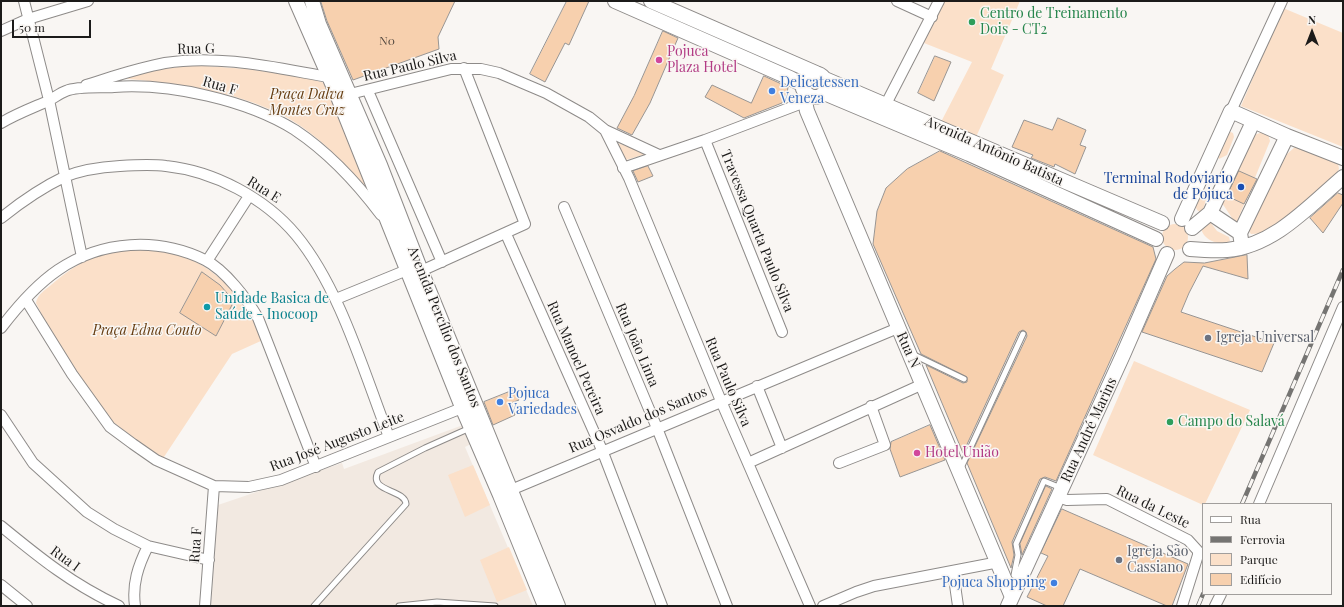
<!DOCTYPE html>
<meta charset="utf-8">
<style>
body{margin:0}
#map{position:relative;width:1344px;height:607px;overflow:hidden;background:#f9f6f3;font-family:"Playfair Display",serif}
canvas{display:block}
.frame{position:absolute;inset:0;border:2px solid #1c1b1a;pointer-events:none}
.legend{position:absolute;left:1202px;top:503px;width:130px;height:92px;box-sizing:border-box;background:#f9f6f3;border:1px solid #a19e9c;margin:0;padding:5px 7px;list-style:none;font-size:12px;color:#1c1b1a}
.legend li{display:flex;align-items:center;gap:8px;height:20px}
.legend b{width:20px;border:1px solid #a19e9c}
.north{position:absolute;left:1292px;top:12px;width:40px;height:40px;-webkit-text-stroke:3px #f9f6f3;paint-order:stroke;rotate:0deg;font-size:11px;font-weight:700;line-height:16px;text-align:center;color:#1c1b1a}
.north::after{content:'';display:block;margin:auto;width:14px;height:18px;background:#1c1b1a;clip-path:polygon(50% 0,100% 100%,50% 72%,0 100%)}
.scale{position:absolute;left:12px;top:20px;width:79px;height:18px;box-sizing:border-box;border:2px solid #1c1b1a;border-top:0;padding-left:5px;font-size:12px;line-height:14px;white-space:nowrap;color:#1c1b1a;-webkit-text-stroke:3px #f9f6f3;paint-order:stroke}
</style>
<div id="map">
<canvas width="1344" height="607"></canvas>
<div class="frame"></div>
<ul class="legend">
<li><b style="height:5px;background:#fff"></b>Rua</li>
<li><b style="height:5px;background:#757472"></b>Ferrovia</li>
<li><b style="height:11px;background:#fbe0c9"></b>Parque</li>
<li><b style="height:11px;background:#f7d0ae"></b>Edifício</li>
</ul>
<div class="north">N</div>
<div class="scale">50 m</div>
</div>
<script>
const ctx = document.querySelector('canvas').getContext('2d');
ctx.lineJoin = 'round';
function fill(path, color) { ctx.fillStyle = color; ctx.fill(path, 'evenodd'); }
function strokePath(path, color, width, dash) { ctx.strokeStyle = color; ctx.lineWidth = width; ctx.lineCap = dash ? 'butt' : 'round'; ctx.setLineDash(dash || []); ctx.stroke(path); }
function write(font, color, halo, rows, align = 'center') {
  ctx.font = font + ' "Playfair Display",serif'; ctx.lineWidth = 3; ctx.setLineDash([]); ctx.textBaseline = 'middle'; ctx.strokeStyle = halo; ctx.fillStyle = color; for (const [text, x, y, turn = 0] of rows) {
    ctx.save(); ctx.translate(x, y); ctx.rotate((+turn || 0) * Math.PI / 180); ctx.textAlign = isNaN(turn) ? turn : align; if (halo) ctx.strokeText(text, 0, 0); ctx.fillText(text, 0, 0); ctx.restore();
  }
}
const built = new Path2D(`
 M 463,425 L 471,444 L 465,447 L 533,606 L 211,606 L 218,505 L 342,463 L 344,469 Z`);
const green = new Path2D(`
 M 943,1 L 1020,1 L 991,69 L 1004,75 L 976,137 L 941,122 L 972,62 L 924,43 Z
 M 1283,8 L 1343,33 L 1343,147 L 1241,106 Z
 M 192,65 L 247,69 L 298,76 L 325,83 L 371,192 C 345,164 318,134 284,116 C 234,90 176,84 121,78 L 150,71 Z
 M 1228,131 L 1233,133 L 1234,137 L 1227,155 L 1219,159 L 1216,154 Z
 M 1263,132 L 1268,134 L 1270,141 L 1236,224 L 1220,200 L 1254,135 Z
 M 617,143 L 649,153 L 626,160 Z
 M 1295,147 L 1338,163 L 1339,169 C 1332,183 1284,220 1269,229 C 1263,233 1257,234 1251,234 L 1248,230 L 1287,154 Z
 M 1201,193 L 1207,196 L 1203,210 L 1200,212 L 1197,210 L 1195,205 Z
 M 1206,223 L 1211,223 L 1217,231 L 1229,237 L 1230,241 C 1219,247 1200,239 1201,225 Z
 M1162 237a13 13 0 1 1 26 0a13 13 0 1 1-26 0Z
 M 139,247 C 148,248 158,247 167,249 C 173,250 179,254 184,256 C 221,272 248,302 263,340 L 232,354 L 162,460 L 103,414 L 55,341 L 36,303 C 37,295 45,290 51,285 C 83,258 98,253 139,247 Z
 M 1134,361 L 1250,410 L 1205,504 L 1203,505 L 1093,455 Z
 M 473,465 L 490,505 L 465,517 L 448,475 Z
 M 509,547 L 527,590 L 497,602 L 480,560 Z`);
const building = new Path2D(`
 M 321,1 L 455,1 L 438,37 L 439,49 L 353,80 L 327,21 Z
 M 567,1 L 589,1 L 569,45 L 565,43 L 545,82 L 530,74 Z
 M 663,31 L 678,38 L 650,103 L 632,135 L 617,128 L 634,96 Z
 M 935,56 L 951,62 L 934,101 L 918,93 Z
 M 764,76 L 788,87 L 787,94 L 782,103 L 744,118 L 705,97 L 712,85 L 751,103 Z
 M 1058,118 L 1086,130 L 1080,145 L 1086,147 L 1075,174 L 1055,164 L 1054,167 L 1031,158 L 1033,155 L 1012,147 L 1024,120 L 1052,130 Z
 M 940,151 L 1153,247 L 1156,259 L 1056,481 L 1045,477 L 1040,479 L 1012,542 L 1014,555 L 1011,568 L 967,463 L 1027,336 L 1026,332 L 1023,330 L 1019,332 L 963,453 L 926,365 L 963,383 L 967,382 L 967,377 L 921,354 L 873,244 L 877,211 L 886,188 L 907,169 Z
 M 648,166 L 653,176 L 638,182 L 633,171 Z
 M 1239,171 L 1257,179 L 1244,204 L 1227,196 Z
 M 1338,193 L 1343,195 L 1343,203 L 1323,233 L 1310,218 Z
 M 1247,255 L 1248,279 L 1203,266 L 1189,293 L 1181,312 L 1274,343 L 1262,372 L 1142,332 L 1167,276 L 1175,269 L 1184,262 L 1204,263 Z
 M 202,272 L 220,285 L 234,301 L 216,336 L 180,313 Z
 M 514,390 L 519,400 L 511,403 L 515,415 L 493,425 L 484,402 Z
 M 930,425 L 945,460 L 900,477 L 890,449 L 891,442 Z
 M 1046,486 L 1052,489 L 1022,555 L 1020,544 Z
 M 1062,509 L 1188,564 L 1172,606 L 1167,606 L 1080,569 L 1063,606 L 1047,606 L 1027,597 L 1048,556 L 1041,553 Z`);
const lane = new Path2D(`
 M 914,355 L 964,379
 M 961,468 L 1023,334
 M 1014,575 L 1018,555 L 1016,544 L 1044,481 L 1061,488
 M 314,606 L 406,504 C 405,489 368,492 378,472 L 425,448 L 470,428
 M 399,606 L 437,602 L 495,606`);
const street = new Path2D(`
 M 24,1 L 49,100 L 82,257
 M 897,1 L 932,17
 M 1,31 L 28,19 L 88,1
 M 86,85 C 112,77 138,68 165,63 C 218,54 276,68 328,77
 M 368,91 L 442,262
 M 350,94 L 451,69 L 481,69 L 499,73 L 546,93 L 589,117 L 605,130 L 659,155
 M 886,104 L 939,1
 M 1231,111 L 1282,1
 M 1,123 C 16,114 32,108 48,101 C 54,98 60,93 66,91 C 78,86 101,88 114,87 C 170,83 247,100 295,130 C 328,152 357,183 381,215
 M 605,130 L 629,178 L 721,401 L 810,606
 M 705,140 L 782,332
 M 623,168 L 705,140 L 805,102
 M 564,207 L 657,428 L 727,606
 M 1,218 C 21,202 41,188 64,177 C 81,170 102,167 120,166 C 135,165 151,164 166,166 C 214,171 265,198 296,235 C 340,288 364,373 389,437
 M 506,234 L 602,450 L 662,606
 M 207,261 L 249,196
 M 421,271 L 525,224 L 464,68
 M 336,299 L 407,270
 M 26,300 L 72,374 L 110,427 L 133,444 L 156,460 L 214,486 L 249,487 L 281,480 L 467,406
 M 1,328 C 17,307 36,285 58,270 C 102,240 158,237 205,260 C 225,270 247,299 258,318 L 316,467
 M 757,386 L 782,448
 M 1,415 L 33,463 L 87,512 L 114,529 L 148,546 L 209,560
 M 748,463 L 923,384
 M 839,463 L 885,445 L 871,406
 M 506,492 L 898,328
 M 1058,497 L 1067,500 L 1107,499 L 1188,540 L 1198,551 L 1198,555 L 1182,606
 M 1259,504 L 1343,307
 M 1,526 C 40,558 72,584 119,606
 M 953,571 L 958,606
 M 1,585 L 27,606
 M 135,606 C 132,584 138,566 148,546
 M 205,606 L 214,486
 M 823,606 L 856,592 L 874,586 L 999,562
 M 1215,606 L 1221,594`);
const secondary = new Path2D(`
 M 296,1 L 338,97 L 462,407 L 500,495 L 545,606
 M 312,1 L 319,24 L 380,165 L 421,271 L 558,606
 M 615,1 L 790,78 L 803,85
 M 651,1 L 816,73
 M 825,79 L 826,90 C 820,100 809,99 803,89 L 805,78 C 812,71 819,72 825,79 L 1162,223
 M 824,93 L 969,154 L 1156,239
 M 809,96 L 805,102 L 807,111 L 1012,597
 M 1210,213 L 1240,233
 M 1182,219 L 1231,111 L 1287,136 L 1343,158
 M 1192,228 L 1210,213 L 1253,122
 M 1242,246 L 1240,233 L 1287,136
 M 1190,249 C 1202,250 1214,251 1227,250 C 1274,246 1309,206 1343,177
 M 1008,606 L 1123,355 L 1167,254`);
const rail = new Path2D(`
 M 1242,504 L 1343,270
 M 1198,606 L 1203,594`);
const markers = [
 [972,22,4,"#2e9e5b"],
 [659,60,4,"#d1479c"],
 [772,91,4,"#3f7fe0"],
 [1241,187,4,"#1a4fb4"],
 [207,307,4,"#0f9aa8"],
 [1208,338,4,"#6b7280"],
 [500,402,4,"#3f7fe0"],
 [1170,422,4,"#2e9e5b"],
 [917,453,4,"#d1479c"],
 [1119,560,4,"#6b7280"],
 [1054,583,4,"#3f7fe0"]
];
const numberNames = [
 ["N0",387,41]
];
const leisureNames = [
 ["Centro de Treinamento",980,14],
 ["Dois - CT2",980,30],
 ["Campo do Salavá",1178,422]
];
const streetNames = [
 ["Rua G",196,49,-1],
 ["Rua Paulo Silva",410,66,-13],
 ["Rua F",220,86,16],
 ["Avenida Antônio Batista",994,151,24],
 ["Rua E",264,190,32],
 ["Travessa Quarta Paulo Silva",757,231,68],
 ["Avenida Percílio dos Santos",444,327,68],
 ["Rua João Lima",637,345,67],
 ["Rua N",908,350,66],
 ["Rua Manoel Pereira",576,358,66],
 ["Rua Paulo Silva",728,382,67],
 ["Rua Osvaldo dos Santos",638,420,-23],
 ["Rua André Marins",1089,430,-65],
 ["Rua José Augusto Leite",337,442,-21],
 ["Rua da Leste",1153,507,26],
 ["Rua F",196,545,-86],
 ["Rua I",65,559,36]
];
const hotelNames = [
 ["Pojuca",667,52],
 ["Plaza Hotel",667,68],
 ["Hotel União",925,453]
];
const shopNames = [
 ["Delicatessen",780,83],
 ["Veneza",780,99],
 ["Pojuca",508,394],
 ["Variedades",508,410],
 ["Pojuca Shopping",1046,583,"right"]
];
const parkNames = [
 ["Praça Dalva",307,95],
 ["Montes Cruz",307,111],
 ["Praça Edna Couto",147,331]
];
const transitNames = [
 ["Terminal Rodoviario",1233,179],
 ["de Pojuca",1233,195]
];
const cultureNames = [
 ["Unidade Basica de",215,299],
 ["Saúde - Inocoop",215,315]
];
const worshipNames = [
 ["Igreja Universal",1216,338],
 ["Igreja São",1127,552],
 ["Cassiano",1127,568]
];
fill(built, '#f2e9e1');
fill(green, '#fbe0c9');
fill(building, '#f7d0ae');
strokePath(building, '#989593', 1);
strokePath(lane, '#8e8b89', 7);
strokePath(street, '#8e8b89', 12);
strokePath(secondary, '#8e8b89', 16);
strokePath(lane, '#fff', 5);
strokePath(street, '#fff', 10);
strokePath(secondary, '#fff', 14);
strokePath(rail, '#757472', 4.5);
strokePath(rail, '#f9f6f3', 3, [9]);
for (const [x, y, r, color] of markers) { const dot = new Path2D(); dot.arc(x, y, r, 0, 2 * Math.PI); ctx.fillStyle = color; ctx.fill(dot); strokePath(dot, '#f9f6f3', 1.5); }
write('12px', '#53483f', null, numberNames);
write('14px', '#27864d', '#f9f6f3', leisureNames, 'left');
write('14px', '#1c1b1a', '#f9f6f3', streetNames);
write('14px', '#b23c85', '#f9f6f3', hotelNames, 'left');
write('14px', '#366cbe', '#f9f6f3', shopNames, 'left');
write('italic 14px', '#663d11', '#f9f6f3', parkNames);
write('14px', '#164399', '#f9f6f3', transitNames, 'right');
write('14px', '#0d838f', '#f9f6f3', cultureNames, 'left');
write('14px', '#5b616d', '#f9f6f3', worshipNames, 'left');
</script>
